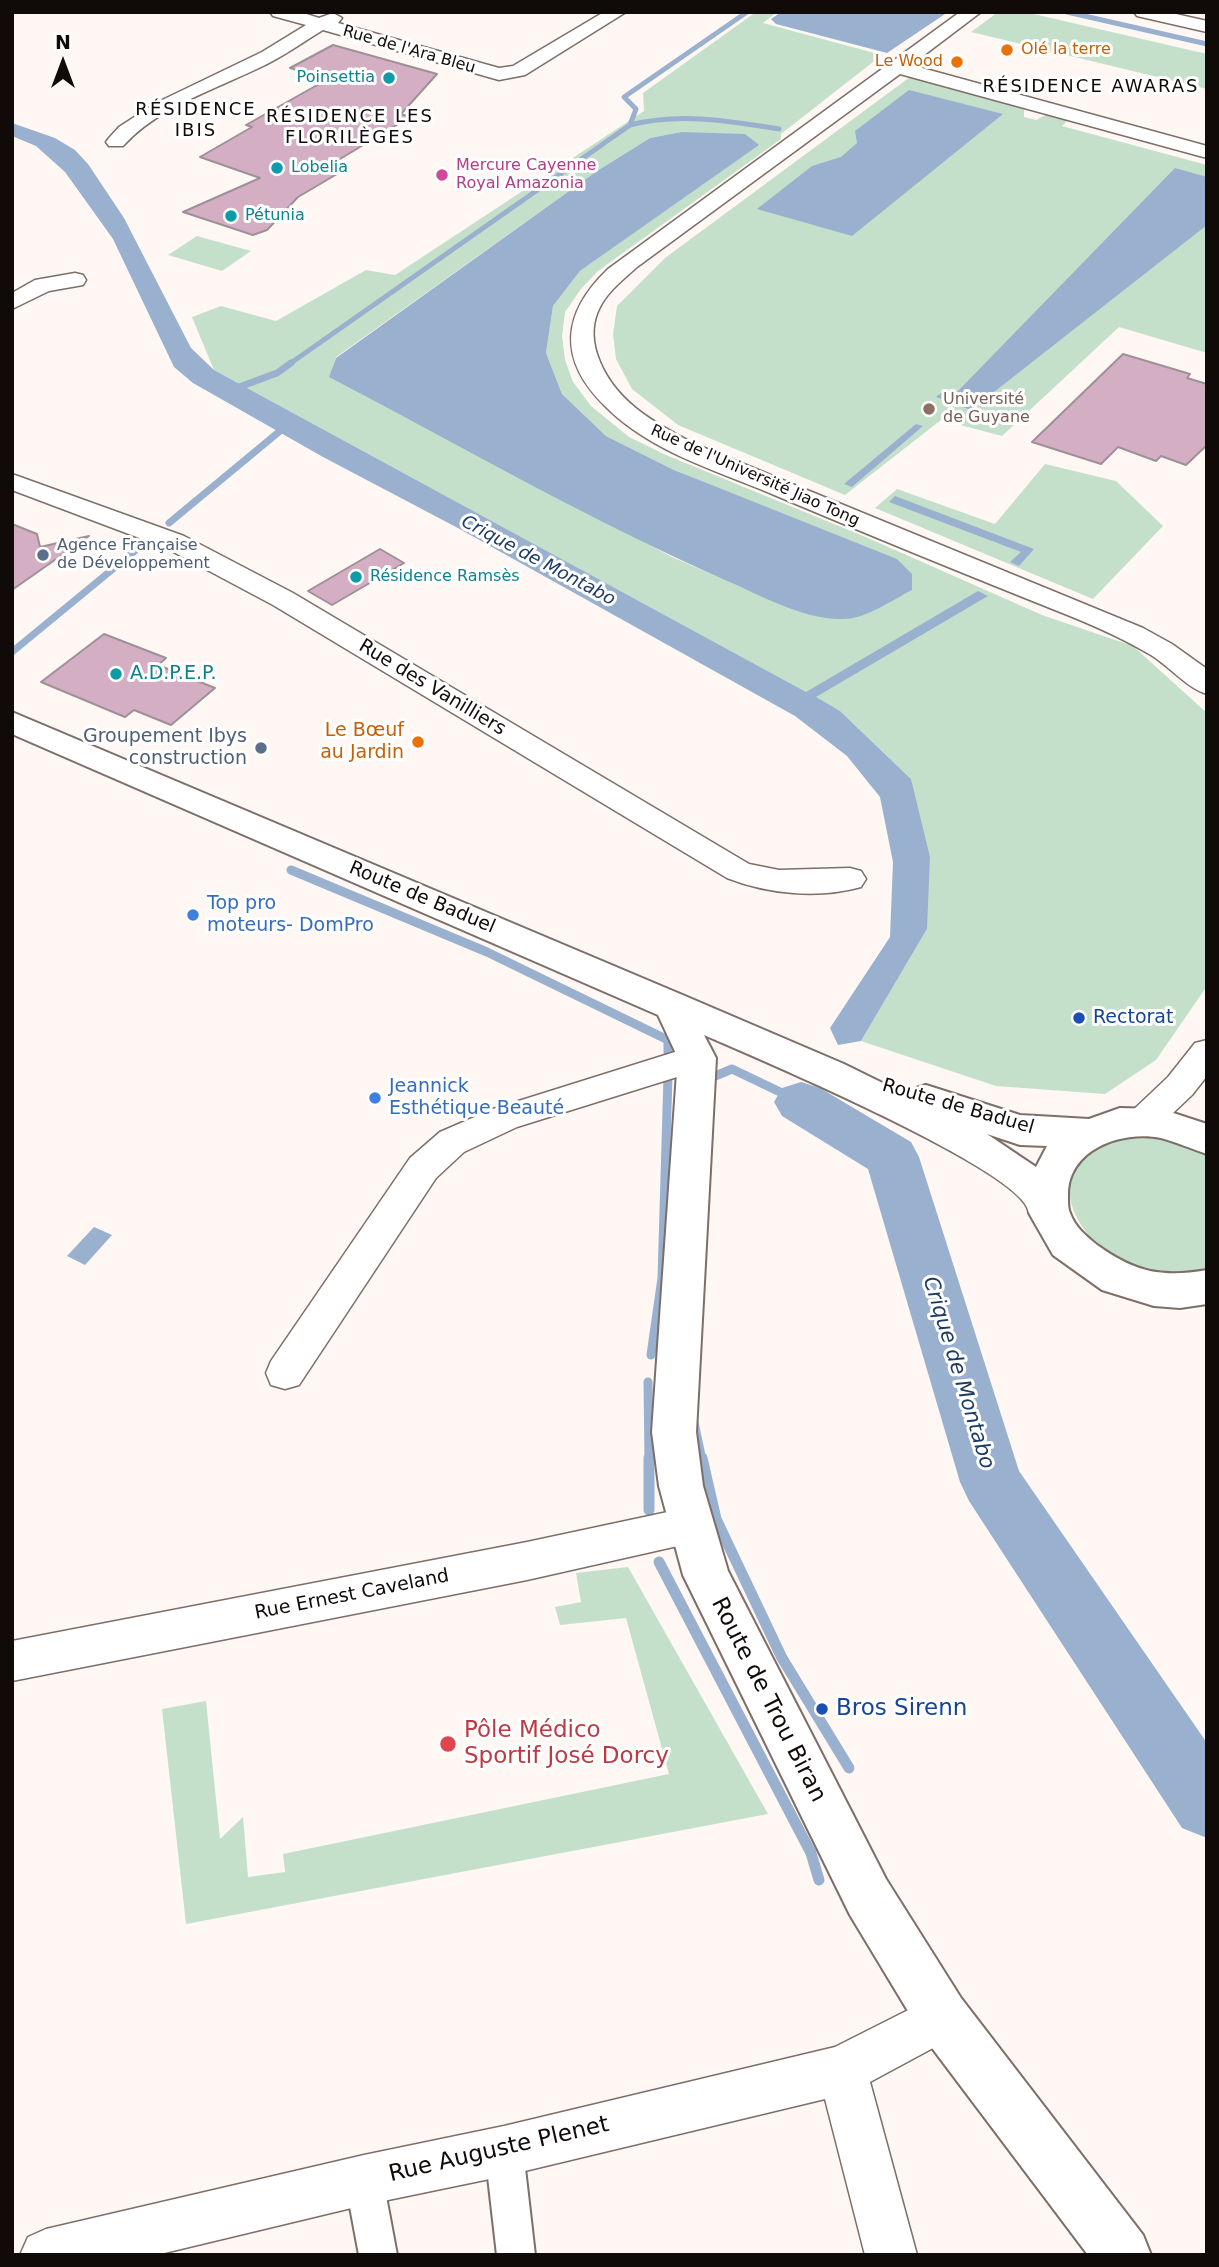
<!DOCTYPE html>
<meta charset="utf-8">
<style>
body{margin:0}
#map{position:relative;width:1219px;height:2267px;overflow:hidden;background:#fef7f4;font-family:"DejaVu Sans",sans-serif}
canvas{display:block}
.frame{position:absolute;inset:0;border:14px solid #100a08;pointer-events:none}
.north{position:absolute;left:28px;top:28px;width:70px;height:70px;-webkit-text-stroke:5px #fff;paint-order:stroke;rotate:0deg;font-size:19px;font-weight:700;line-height:28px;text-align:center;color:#100a08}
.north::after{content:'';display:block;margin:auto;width:24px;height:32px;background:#100a08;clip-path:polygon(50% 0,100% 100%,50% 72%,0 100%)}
</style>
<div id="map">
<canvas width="1219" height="2267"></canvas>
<div class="frame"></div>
<div class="north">N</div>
</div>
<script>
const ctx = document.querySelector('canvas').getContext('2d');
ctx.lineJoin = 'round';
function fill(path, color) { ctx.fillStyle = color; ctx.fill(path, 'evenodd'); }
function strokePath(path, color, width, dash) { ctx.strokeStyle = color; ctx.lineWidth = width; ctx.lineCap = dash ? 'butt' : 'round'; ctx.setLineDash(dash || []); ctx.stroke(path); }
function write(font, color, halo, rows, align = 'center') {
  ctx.font = font + ' "DejaVu Sans",sans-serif'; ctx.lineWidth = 6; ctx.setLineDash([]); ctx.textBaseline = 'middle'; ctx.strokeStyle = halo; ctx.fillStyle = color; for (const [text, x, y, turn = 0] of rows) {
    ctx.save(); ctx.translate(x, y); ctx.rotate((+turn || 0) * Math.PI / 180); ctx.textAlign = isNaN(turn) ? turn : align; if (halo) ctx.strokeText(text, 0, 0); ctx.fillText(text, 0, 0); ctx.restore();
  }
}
const green = new Path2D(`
 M 756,12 L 777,12 L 763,23 L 882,55 L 781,134 L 781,139 L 598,271 L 581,289 L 565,312 L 562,336 L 565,360 L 573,382 L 591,406 L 629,437 L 666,455 L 868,538 L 1042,615 L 1133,646 L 1207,713 L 1207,986 L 1156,1060 L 1105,1094 L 996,1086 L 861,1041 L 927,929 L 911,779 L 840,711 L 214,370 L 192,317 L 221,306 L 276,321 L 366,270 L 395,275 L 644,111 L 643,93 ZM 681,132 L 758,145 L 580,271 L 553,306 L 546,353 L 562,394 L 606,436 L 674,470 L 763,507 L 816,616 L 773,601 L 672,557 L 330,376 L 336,357 L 597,171 L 650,138 Z
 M 998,12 L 1025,12 L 1207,54 L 1207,89 L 971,32 Z
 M 910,77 L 1024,108 L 1024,117 L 1036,120 L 1048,114 L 1068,120 L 1062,126 L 1207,165 L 1207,353 L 1119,327 L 1002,436 L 941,420 L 845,495 L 678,425 L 632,389 L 616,359 L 613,334 L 617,306 L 665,258 Z
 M 197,236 L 251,251 L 222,271 L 168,255 Z
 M 1045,464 L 1116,481 L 1163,526 L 1093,599 L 875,508 L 897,489 L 995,524 Z
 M 1149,1136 L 1173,1139 L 1207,1155 L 1207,1268 C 1100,1310 991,1143 1149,1136 Z
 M 628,1567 L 768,1814 L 186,1924 L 162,1709 L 206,1701 L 220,1839 L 243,1817 L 248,1877 L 285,1872 L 283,1854 L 669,1774 L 626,1618 L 560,1625 L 555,1607 L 581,1602 L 576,1573 Z`);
const water = new Path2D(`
 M 781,12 L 948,12 L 887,53 L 776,24 L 771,19 Z
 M 909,90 L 1003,114 L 852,236 L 757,209 L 812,166 L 841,157 L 857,143 L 855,131 Z
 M 12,123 L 55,138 L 75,150 L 88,164 L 124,218 L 191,348 L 214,370 L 806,692 L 978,591 L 988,596 L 816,697 L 840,711 L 911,779 L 930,857 L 927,929 L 861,1041 L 838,1045 L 830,1028 L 890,937 L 893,862 L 880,797 L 847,756 L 795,716 L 456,527 L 323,457 L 193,383 L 174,367 L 113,239 L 65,172 L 36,146 L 12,136 Z
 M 681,132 L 745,134 L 759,145 L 580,271 L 553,306 L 546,353 L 562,394 L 606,436 L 674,470 L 897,559 L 912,574 L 912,590 C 892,600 866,619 843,619 C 804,620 762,596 727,581 C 591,521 461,446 329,377 L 336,358 L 597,171 L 650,138 Z
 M 1175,168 L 1207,177 L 1207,225 L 971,410 L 936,397 L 945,390 L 957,392 Z
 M 916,424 L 923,426 L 852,487 L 844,484 Z
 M 895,496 L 1034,549 L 1019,566 L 1010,562 L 1021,552 L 889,502 Z
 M 94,1227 L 112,1235 L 85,1265 L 67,1256 Z`);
const streamFar3 = new Path2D(`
 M 1067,12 L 1207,44
 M 630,125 L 636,109 L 624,97 L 747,12
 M 288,365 L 630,125 C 680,112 729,121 779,129`);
const streamFar2 = new Path2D(`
 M 234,389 L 277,373 L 291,363
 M 169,523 L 286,426
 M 12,652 L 142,545`);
const streamFar1 = new Path2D(`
 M 291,870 L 487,952 L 668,1040 L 668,1054
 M 708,1083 L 708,1079 L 732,1069 L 801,1102
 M 651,1355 L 662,1278 L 668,1076
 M 648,1382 L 649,1460
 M 694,1423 L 702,1460`);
const stream = new Path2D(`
 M 649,1458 L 649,1510
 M 702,1458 L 716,1519 L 782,1658 L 849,1768
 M 659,1562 L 811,1853 L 819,1880`);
const river = new Path2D(`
 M 801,1082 L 820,1088 L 911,1142 L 919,1157 L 1019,1471 L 1207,1743 L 1207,1838 L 1182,1828 L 969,1501 L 960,1482 L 868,1169 L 782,1116 L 774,1102 L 782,1088 Z`);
const building = new Path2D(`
 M 333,45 L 437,74 L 401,114 L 410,117 L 325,168 L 337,174 L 298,197 L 267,230 L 253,235 L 183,212 L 260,178 L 200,157 L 252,127 L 246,125 L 328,79 L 290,68 Z
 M 1123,354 L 1190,374 L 1187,378 L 1207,384 L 1207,445 L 1186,465 L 1161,456 L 1156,461 L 1118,447 L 1101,464 L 1032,442 Z
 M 12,524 L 37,534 L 40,547 L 89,536 L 12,590 Z
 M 380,549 L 404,563 L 332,605 L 308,591 Z
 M 104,634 L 166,658 L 158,665 L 215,688 L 171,725 L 134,710 L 125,717 L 41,682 Z`);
const pedestrian = new Path2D(`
 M 504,2132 L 517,2138 L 523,2151 L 535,2255 L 497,2255 L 485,2151 L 491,2138 Z
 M 364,2161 L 377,2167 L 383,2180 L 397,2255 L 359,2255 L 345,2180 L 351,2167 Z`);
const minor = new Path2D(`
 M 270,12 L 300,12 L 319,18 L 333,13 L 342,18 L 338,23 L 499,68 L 513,66 L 604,12 L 626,12 L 525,75 L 499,80 L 323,30 C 303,42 284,56 263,66 C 216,89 158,107 123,146 L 109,146 L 106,142 L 109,138 L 119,127 L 156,103 L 262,52 L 306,25 L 273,16 Z
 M 960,12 L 981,12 L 911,65 L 1207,146 L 1207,158 L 900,74 L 637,267 C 624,279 608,291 600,307 C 592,322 592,338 597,354 C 612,400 654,423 695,444 L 1143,628 L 1172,644 L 1207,669 L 1207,694 C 1188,689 1169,666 1151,655 C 1124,639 1095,626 1065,614 C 967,575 869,535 772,494 C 715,470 649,451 605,406 C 557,359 562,313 608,269 Z
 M 1134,12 L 1167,12 L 1207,21 L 1207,32 L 1137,16 Z
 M 75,273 L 83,275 L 86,280 L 83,285 L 49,291 L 12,309 L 12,293 L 35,280 Z
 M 12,474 L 184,536 L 293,593 L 749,864 L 779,870 L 850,868 L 861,871 L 866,879 L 861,887 C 818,899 768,894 727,878 L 273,605 L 166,548 L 12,490 Z
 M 1207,1040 L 1207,1076 L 1192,1095 L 1154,1131 L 1142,1135 L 1130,1131 L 1125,1122 L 1130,1113 L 1168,1077 L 1195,1043 Z
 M 697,1045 L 709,1049 L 714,1058 L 709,1067 L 517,1127 L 464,1152 L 436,1178 L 299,1385 L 285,1389 L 271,1385 L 266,1373 L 271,1361 L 410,1158 L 440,1132 L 493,1109 Z
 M 691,1507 L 705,1512 L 711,1525 L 705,1538 L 691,1543 L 527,1580 L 12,1681 L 12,1641 L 527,1542 Z
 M 942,1993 L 959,2000 L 966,2017 L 959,2034 L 870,2082 L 917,2255 L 865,2255 L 825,2099 L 504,2176 L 364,2205 L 156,2255 L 20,2255 L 28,2237 L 46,2229 L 364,2155 L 504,2126 L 835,2047 Z`);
const secondary = new Path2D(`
 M 12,712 L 685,996 L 844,1064 L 909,1096 L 913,1089 L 926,1085 L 1020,1115 L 1089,1119 L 1120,1108 L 1161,1109 L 1207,1124 L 1207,1154 C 1192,1149 1176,1142 1161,1138 C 1121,1130 1066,1150 1068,1197 C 1068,1202 1068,1209 1070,1213 C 1075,1227 1086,1236 1097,1245 C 1135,1272 1161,1278 1207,1270 L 1207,1304 L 1180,1308 L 1154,1306 L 1102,1290 L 1053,1255 L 1029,1213 C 1028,1172 750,1055 704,1035 L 716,1058 L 696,1432 L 703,1486 L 728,1571 L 886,1879 L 961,1998 L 1143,2235 L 1151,2255 L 1088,2255 L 923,2036 L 850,1915 L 683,1575 L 659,1486 L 652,1432 L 678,1058 L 658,1015 L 12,734 ZM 987,1134 L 1020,1145 L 1047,1146 L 1036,1167 Z`);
const markers = [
 [1007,50,7,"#e8710a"],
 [957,62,7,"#e8710a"],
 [389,78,7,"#0f9aa8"],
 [277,168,7,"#0f9aa8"],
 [442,175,7,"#d1479c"],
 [231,216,7,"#0f9aa8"],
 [929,409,7,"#8d6e63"],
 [43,555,7,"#5c6f8a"],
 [356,577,7,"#0f9aa8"],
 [116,674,7,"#0f9aa8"],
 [418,742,7,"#e8710a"],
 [261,748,7,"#5c6f8a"],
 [193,915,7,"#3f7fe0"],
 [1079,1018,7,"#1a4fb4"],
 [375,1098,7,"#3f7fe0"],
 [822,1709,7,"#1a4fb4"],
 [448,1744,9,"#e0444e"]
];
const farStreetnames = [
 ["Rue de l'Ara Bleu",409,50,16],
 ["Rue de l'Université Jiao Tong",755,476,24]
];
const farFoodnames = [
 ["Olé la terre",1021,50],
 ["Le Wood",943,62,"right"]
];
const farCulturenames = [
 ["Poinsettia",375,78,"right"],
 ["Lobelia",291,168],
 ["Pétunia",245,216],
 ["Résidence Ramsès",370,577]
];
const farHotelnames = [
 ["Mercure Cayenne",456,166],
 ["Royal Amazonia",456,184]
];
const farEducationnames = [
 ["Université",943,400],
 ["de Guyane",943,418]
];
const farServicenames = [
 ["Agence Française",57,546],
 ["de Développement",57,564]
];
const farNeighbourhoodnames = [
 ["RÉSIDENCE AWARAS",1091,87],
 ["RÉSIDENCE",196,110],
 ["IBIS",196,131],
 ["RÉSIDENCE LES",350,117],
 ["FLORILÈGES",350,138]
];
const farWaternames = [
 ["Crique de Montabo",538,561,28]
];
const cultureNames = [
 ["A.D.P.E.P.",130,674]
];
const streetNames = [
 ["Rue des Vanilliers",432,688,31],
 ["Route de Baduel",422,898,23],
 ["Route de Baduel",958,1107,16],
 ["Rue Ernest Caveland",352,1595,-11]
];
const foodNames = [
 ["Le Bœuf",404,731],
 ["au Jardin",404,753]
];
const serviceNames = [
 ["Groupement Ibys",247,737],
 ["construction",247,759]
];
const shopNames = [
 ["Top pro",207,904],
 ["moteurs- DomPro",207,926],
 ["Jeannick",389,1087],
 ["Esthétique Beauté",389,1109]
];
const transitNames = [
 ["Rectorat",1093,1018]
];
const waterNames = [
 ["Crique de Montabo",958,1373,73]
];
const nearStreetnames = [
 ["Route de Trou Biran",768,1700,63],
 ["Rue Auguste Plenet",499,2150,-13]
];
const nearTransitnames = [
 ["Bros Sirenn",836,1709]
];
const nearHealthnames = [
 ["Pôle Médico",464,1731],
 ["Sportif José Dorcy",464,1757]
];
fill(green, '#c5e0ca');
fill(water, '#9ab0cf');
strokePath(streamFar3, '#9ab0cf', 5);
strokePath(streamFar2, '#9ab0cf', 7);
strokePath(streamFar1, '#9ab0cf', 9);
strokePath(stream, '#9ab0cf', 11);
fill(river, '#9ab0cf');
fill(building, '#d4afc4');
strokePath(building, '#9f9098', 2);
strokePath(pedestrian, '#7d6e67', 4);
strokePath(minor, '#7d6e67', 3);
strokePath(secondary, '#7d6e67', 4);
fill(pedestrian, '#fff');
fill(minor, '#fff');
fill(secondary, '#fff');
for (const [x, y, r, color] of markers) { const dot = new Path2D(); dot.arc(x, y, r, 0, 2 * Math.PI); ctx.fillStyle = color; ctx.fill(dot); strokePath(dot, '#fff', 2.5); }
write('16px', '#100a08', '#fff', farStreetnames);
write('16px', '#c56008', '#fff', farFoodnames, 'left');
write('16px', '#0d838f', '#fff', farCulturenames, 'left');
write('16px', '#b23c85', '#fff', farHotelnames, 'left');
write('16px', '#785e54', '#fff', farEducationnames, 'left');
write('16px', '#4e5e75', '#fff', farServicenames, 'left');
ctx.letterSpacing = '2px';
write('18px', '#100a08', '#fff', farNeighbourhoodnames);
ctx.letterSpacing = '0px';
write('italic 18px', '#1c3a63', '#fff', farWaternames);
write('19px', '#0d838f', '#fff', cultureNames, 'left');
write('19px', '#100a08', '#fff', streetNames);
write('19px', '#c56008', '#fff', foodNames, 'right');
write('19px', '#4e5e75', '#fff', serviceNames, 'right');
write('19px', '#366cbe', '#fff', shopNames, 'left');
write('19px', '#164399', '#fff', transitNames, 'left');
write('italic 21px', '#1c3a63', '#fff', waterNames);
write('23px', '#100a08', '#fff', nearStreetnames);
write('23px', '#164399', '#fff', nearTransitnames, 'left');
write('23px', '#be3a42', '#fff', nearHealthnames, 'left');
</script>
